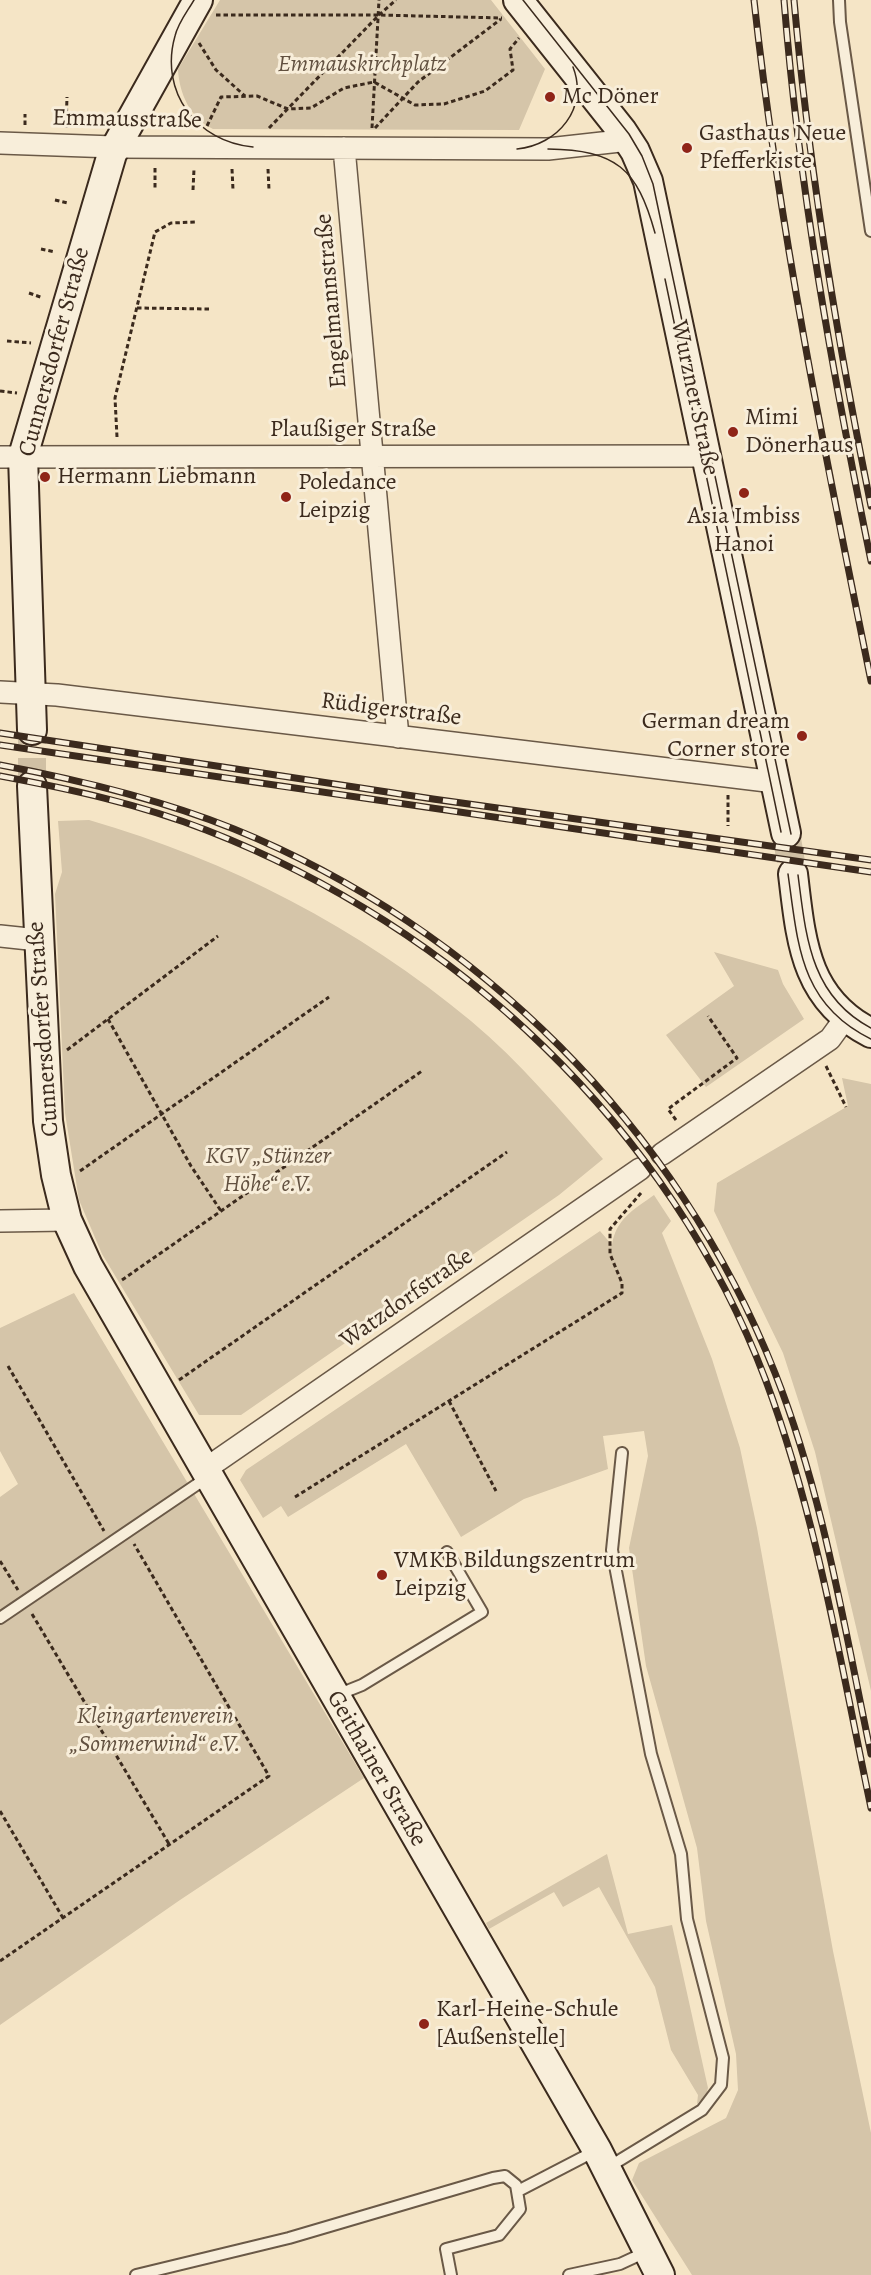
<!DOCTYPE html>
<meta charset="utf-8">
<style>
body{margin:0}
canvas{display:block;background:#f5e5c6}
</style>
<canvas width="871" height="2275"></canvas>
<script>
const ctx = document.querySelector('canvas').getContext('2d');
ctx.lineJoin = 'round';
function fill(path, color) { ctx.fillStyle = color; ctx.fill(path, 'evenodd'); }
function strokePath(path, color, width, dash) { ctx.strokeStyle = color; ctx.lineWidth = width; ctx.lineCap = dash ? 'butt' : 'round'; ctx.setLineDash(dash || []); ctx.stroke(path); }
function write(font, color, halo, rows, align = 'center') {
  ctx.font = font + ' Alegreya,serif'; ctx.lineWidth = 6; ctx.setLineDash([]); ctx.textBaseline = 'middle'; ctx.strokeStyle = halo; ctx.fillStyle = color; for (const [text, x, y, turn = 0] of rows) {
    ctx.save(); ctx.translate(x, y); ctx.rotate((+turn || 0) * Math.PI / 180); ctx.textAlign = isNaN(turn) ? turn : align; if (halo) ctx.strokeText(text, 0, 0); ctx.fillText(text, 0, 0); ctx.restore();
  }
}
const green = new Path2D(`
 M 220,0 L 491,0 L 545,69 L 519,130 L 213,129 C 190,118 179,93 178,69 Z
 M 89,820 C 230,861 358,927 471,1021 C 520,1062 561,1111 603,1159 L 559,1195 L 241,1415 L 199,1415 L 102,1254 L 79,1200 L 65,1113 L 55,894 L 62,872 L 58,821 Z
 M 714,952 L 778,970 L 783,984 L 804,1019 L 706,1087 L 666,1035 L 734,986 Z
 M 842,1078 L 871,1084 L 871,1691 L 815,1452 L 783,1353 L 714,1211 L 717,1183 L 848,1106 Z
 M 654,1195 L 671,1221 L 662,1233 L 712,1359 L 740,1448 L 757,1528 L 833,1951 L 871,2133 L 871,2275 L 692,2275 L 632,2180 L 639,2163 L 726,2118 L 738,2090 L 736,2054 L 706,1921 L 697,1848 L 646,1666 L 629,1548 L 648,1456 L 644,1431 L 603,1436 L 608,1469 L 524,1499 L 461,1537 L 406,1444 L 288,1517 L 281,1506 L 263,1518 L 240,1480 L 246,1470 L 600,1231 L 612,1245 C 616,1219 633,1210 654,1195 Z
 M 74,1293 L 364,1778 L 180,1900 L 0,2025 L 0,1497 L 18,1484 L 0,1451 L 0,1328 Z
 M 607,1854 L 628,1934 L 672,1925 L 708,2088 L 706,2095 L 697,2104 L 698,2095 L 671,2050 L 655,1987 L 599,1887 L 563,1907 L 554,1892 L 489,1929 L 486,1923 Z`);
const secondaryTunnel = new Path2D(`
 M 32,786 L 32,730
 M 786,833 L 793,874`);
const path = new Path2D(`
 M 216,15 L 379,15 L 502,18
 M 199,43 L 216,70 L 245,96
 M 25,125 L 25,114
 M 207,126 L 221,97 L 257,96 L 288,109 L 311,108 L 344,88 L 374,82 L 415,105 L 444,104 L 485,91 L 513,70 L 510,49 L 519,38
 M 66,128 L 67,97
 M 269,128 L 379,15 L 396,0
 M 372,128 L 379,0
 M 375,128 L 418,82 L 501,19
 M 155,168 L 155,190
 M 232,169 L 233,190
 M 268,169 L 269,190
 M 193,190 L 194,169
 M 55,200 L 68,203
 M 41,249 L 55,252
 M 29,293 L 43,298
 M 137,308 L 210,309
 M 7,341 L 31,343
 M 0,391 L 17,393
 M 117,437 L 115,398 L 155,232 L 171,223 L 195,222
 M 728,795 L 728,826
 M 108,1019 L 191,1166 L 221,1211
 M 67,1050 L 218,936
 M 826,1066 L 846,1107
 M 676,1120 L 668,1109 L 737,1058 L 708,1016
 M 80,1171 L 329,997
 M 122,1280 L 422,1071
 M 8,1366 L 104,1531
 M 179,1380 L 507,1152
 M 449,1401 L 496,1491
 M 295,1497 L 622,1293 L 622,1283 L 610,1254 L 610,1229 L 641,1193
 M 0,1561 L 18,1590
 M 32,1614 L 169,1844
 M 0,1811 L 63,1918
 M 0,1961 L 269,1776 L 134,1544`);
const lane = new Path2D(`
 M 839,0 L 840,22 L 871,231
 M 0,1618 L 208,1477
 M 337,1695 L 362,1685 L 482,1612 L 447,1552
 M 607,2168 L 702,2110 L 721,2085 L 723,2058 L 687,1919 L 681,1854 L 651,1754 L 612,1550 L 622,1453
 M 518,2191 L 597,2150
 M 136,2275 L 289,2238 L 493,2178 L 505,2176 L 516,2185 L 520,2209 L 499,2235 L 446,2249 L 451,2275
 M 569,2275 L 620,2264 L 646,2252`);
const street = new Path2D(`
 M 0,143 L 114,147 L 548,149 L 629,140
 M 344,148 L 398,737
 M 0,457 L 706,456
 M 0,692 L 57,695 L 775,782
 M 0,936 L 38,940
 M 662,1154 L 830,1039 L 846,1017
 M 0,1221 L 67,1220
 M 204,1470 L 640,1169`);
const secondary = new Path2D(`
 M 518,0 L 622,131 L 635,151 L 648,181 L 786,833
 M 32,730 L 23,456 L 112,154 L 198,0
 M 32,786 L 48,1121 L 56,1175 L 67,1220 L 88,1266 L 597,2150 L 660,2275
 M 793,874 C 801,940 804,999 871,1033`);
const tram = new Path2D(`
 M 194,0 C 187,12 178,23 175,36 C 159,92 197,142 253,147
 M 523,0 L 629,134 L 642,156 L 653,184 L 791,834
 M 517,149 C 558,145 589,108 573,67
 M 548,149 C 616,150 637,168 655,233
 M 665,279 L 781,832
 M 788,874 C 798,943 799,1004 871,1039
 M 798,875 C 806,936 810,996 871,1028`);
const rail = new Path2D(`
 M 754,0 C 779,229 825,455 871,681
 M 784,0 C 799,189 833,375 871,561
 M 794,0 C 809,170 837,339 871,506
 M 0,733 L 433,799 L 871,860
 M 0,745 L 871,872
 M 0,765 C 80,780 159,799 234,829 C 478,928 678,1128 775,1373 C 823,1494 844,1626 871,1754
 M 0,776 C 70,789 139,804 206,830 C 456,927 670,1127 766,1381 C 817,1518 841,1665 871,1808`);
const markers = [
 [550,97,6,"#8f2418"],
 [687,148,6,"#8f2418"],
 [733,432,6,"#8f2418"],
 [45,477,6,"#8f2418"],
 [744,493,6,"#8f2418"],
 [286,497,6,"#8f2418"],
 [802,736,6,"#8f2418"],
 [382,1575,6,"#8f2418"],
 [424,2024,6,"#8f2418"]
];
const parkNames = [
 ["Emmauskirchplatz",362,65],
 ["KGV „Stünzer",268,1157],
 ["Höhe“ e.V.",268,1185],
 ["Kleingartenverein",155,1717],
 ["„Sommerwind“ e.V.",155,1745]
];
const poiNames = [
 ["Mc Döner",562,97],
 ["Gasthaus Neue",699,134],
 ["Pfefferkiste",699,162],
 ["Mimi",745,418],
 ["Dönerhaus",745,446],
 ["Hermann Liebmann",57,477],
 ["Poledance",298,483],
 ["Leipzig",298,511],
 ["Asia Imbiss",744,517,"center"],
 ["Hanoi",744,545,"center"],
 ["German dream",790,722,"right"],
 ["Corner store",790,750,"right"],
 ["VMKB Bildungszentrum",394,1561],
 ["Leipzig",394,1589],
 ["Karl-Heine-Schule",436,2010],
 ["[Außenstelle]",436,2038]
];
const streetNames = [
 ["Emmausstraße",127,120,1],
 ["Engelmannstraße",332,301,-95],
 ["Cunnersdorfer Straße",55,352,-75],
 ["Wurzner Straße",694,398,78],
 ["Plaußiger Straße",353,430],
 ["Rüdigerstraße",391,710,7],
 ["Cunnersdorfer Straße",44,1029,-94],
 ["Watzdorfstraße",407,1299,-35],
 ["Geithainer Straße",376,1769,60]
];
fill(green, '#d5c5a9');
strokePath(secondaryTunnel, '#d0c0a4', 28, [28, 14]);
strokePath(lane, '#6a5947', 14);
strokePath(street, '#6a5947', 24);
strokePath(secondary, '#3b2a1d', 32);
strokePath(path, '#3b2a1d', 3, [4.5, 3]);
strokePath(lane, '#f8eeda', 10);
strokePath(street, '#f8eeda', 21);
strokePath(secondary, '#f8eeda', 28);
strokePath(tram, '#3b2a1d', 1.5);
strokePath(rail, '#3b2a1d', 7);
strokePath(rail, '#f8eeda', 4.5, [14]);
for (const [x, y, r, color] of markers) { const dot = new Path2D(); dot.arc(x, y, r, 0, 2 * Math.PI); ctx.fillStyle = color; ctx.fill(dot); strokePath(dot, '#f8eeda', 2); }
write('italic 24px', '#625140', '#f8eeda', parkNames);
write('24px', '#3b2a1d', '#f8eeda', poiNames, 'left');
write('24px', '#3b2a1d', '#f8eeda', streetNames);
</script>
